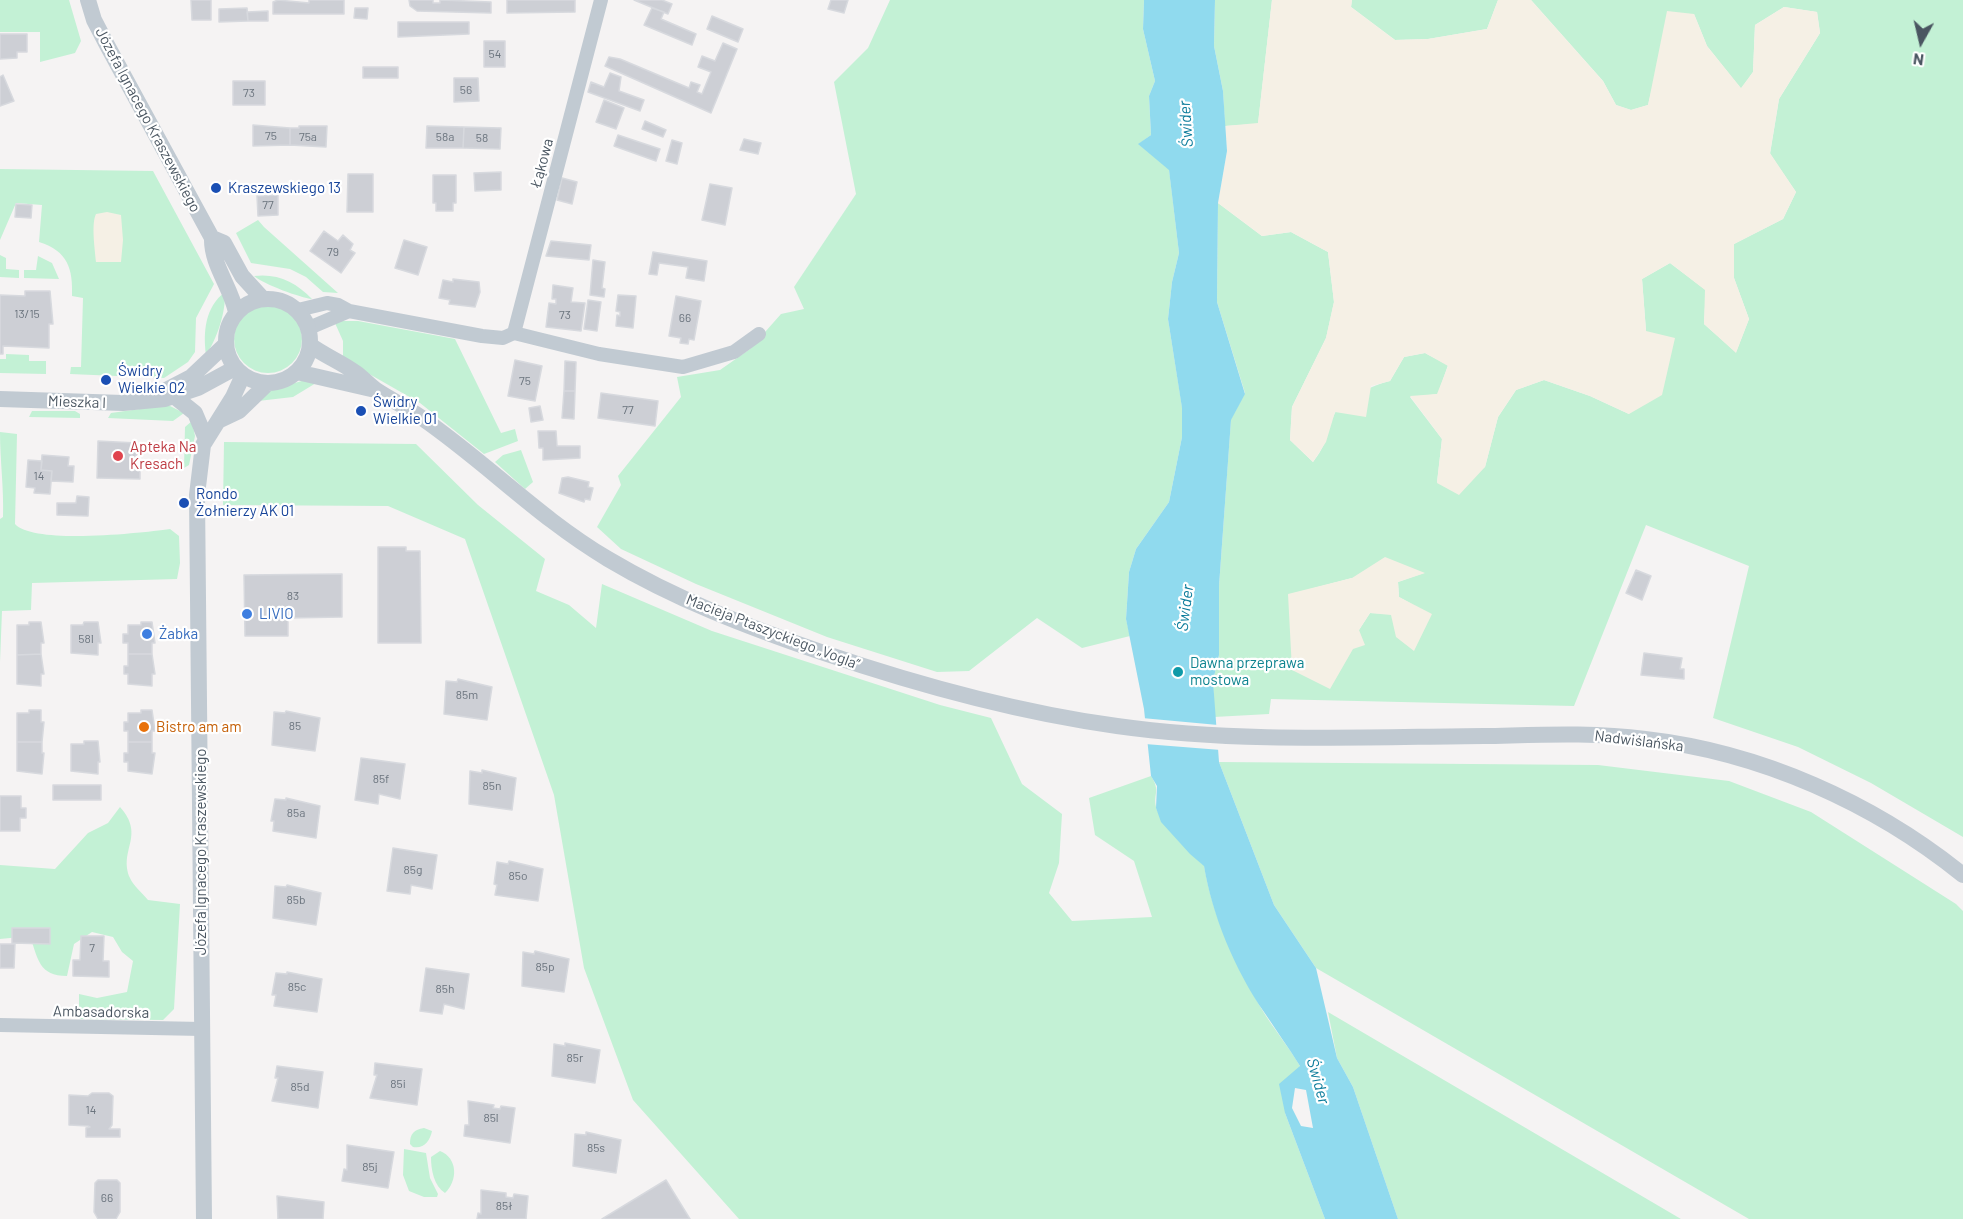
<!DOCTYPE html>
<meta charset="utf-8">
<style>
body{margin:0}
#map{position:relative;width:1963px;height:1219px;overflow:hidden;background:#f5f3f3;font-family:Barlow,sans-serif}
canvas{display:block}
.north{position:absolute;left:1891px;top:12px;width:60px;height:60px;-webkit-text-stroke:4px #fff;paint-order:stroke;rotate:188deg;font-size:16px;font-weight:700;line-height:24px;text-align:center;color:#4a5661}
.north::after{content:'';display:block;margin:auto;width:21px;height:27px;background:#4a5661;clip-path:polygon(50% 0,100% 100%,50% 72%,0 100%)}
</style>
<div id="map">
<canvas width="1963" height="1219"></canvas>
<div class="north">N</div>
</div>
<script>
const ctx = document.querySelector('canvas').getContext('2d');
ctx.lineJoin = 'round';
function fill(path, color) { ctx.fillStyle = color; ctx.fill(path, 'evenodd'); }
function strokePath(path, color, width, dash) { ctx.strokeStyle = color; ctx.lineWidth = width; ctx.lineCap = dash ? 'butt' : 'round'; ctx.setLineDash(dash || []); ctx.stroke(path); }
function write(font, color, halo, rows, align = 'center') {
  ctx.font = font + ' Barlow,sans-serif'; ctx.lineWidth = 4.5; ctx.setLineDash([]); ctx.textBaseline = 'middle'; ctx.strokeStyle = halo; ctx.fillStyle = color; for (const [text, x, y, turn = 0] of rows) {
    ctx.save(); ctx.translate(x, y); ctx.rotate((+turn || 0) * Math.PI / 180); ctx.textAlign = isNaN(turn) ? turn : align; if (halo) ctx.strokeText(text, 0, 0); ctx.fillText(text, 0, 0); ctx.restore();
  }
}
const green = new Path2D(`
 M 0,0 L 69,0 L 81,41 L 75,53 L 40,62 L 40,32 L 0,32 Z
 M 890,0 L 1144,0 L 1143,29 L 1155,81 L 1149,96 L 1151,135 L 1139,144 L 1169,169 L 1179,253 L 1172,282 L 1168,319 L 1182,407 L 1182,437 L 1169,502 L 1136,549 L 1129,572 L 1126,619 L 1130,636 L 1082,648 L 1037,618 L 969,671 L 937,672 L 827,637 L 696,584 L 621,549 L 597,527 L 621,485 L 618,476 L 681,397 L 677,377 L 720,370 L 750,349 L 781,314 L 804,309 L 794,287 L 856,194 L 834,82 L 868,48 Z
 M 1215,0 L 1272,0 L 1258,124 L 1225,126 L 1223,91 L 1214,46 Z
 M 1352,0 L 1498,0 L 1487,29 L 1428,39 L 1395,40 L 1351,7 Z
 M 1531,0 L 1963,0 L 1963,837 L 1871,783 L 1798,747 L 1713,718 L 1749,566 L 1646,525 L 1574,706 L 1271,699 L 1269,714 L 1214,717 L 1213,681 L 1219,655 L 1219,586 L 1231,419 L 1245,393 L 1217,302 L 1218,203 L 1262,236 L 1291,232 L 1328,252 L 1334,302 L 1326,338 L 1292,407 L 1290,440 L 1313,462 C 1327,445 1326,433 1334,415 C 1340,400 1375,384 1390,381 L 1404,357 L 1425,353 L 1448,365 L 1438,394 L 1410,397 L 1442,439 L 1437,482 L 1485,467 L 1498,417 L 1516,390 L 1544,380 L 1590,396 L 1629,414 L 1646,331 L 1642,279 L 1670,263 L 1706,290 L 1704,324 L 1736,352 L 1749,319 L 1734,278 L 1734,244 L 1783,219 L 1796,192 L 1770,154 L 1779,99 L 1820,33 L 1817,12 L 1784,7 L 1755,25 L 1753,72 L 1741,89 L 1707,46 L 1694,14 L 1656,73 L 1648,105 L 1631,110 L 1616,105 L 1603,81 ZM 1424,573 L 1398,582 L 1399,597 L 1431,615 L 1370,613 L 1359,630 L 1288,595 L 1352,578 Z
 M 0,169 L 153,171 L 214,284 L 196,318 L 195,352 L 188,362 L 164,378 L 70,374 L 71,367 L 81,367 L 83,298 L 72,296 C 73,269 68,251 39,242 L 42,205 L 16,203 L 0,240 Z
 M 258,220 L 264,227 L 338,293 L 323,292 L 306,277 L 290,269 L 251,263 L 236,233 Z
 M 0,255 L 6,258 L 6,269 L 19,270 L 19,278 L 0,277 Z
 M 38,256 L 52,263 L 59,279 L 24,278 L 24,270 L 36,270 Z
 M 254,276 C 277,273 296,282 312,299 C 301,298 263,284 254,276 Z
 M 225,292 C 226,312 217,339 206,355 C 203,332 205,307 225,292 Z
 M234 339a34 34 0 1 1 68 0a34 34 0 1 1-68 0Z
 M 339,321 L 358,321 L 455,339 L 501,433 L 515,429 L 518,441 L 484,454 L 420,403 L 343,359 L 343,341 L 335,323 Z
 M 6,354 L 29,355 L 29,361 L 46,361 L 46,374 L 0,373 L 0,359 L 6,359 Z
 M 305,380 L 316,383 L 293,397 L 258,401 L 271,390 Z
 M 161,406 L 170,406 L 184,413 L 173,421 L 108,418 L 111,413 Z
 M 32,411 L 75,411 L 80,414 L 80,418 L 29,417 Z
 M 192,421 L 195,436 L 189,465 L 184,468 L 185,427 Z
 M 0,432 L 17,434 L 15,524 C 34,545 141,533 170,529 L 179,536 L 180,563 L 177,579 L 32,583 L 31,610 L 2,611 L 0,662 L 0,519 L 3,517 C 4,488 0,461 0,432 Z
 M 224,442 L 416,444 L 478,505 L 545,559 L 536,591 L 569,605 L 596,628 L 602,584 L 712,631 L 940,705 L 991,718 L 1022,784 L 1062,814 L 1059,863 L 1049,893 L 1072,921 L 1152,917 L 1134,861 L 1095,835 L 1089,798 L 1151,776 C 1161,792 1153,793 1156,807 C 1158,819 1194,858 1204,865 C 1212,916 1236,964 1261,1008 C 1273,1028 1288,1046 1300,1066 L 1285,1113 L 1325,1219 L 739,1219 L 633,1100 L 584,968 L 554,795 L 465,539 L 388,506 L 223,505 Z
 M 521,450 L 533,482 L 525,489 L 495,462 L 503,455 Z
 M 1219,762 L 1598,765 L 1729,781 L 1811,812 L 1956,904 L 1963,911 L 1963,1219 L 1749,1219 L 1316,968 L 1274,905 Z
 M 120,807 C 146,836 118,850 130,878 C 133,885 142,893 148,900 L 180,904 L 174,1009 L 163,1020 L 79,1019 L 79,994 L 97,998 L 127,992 L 133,961 L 122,952 L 113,937 L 92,932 L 74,944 L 67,976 C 39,976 38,959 30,936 L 0,939 L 0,865 L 55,869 L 88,833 L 108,823 Z
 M 1328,1012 L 1681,1219 L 1398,1219 L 1353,1087 L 1337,1058 Z
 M 424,1128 L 432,1131 C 430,1141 424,1149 413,1147 L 410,1144 C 410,1133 414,1130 424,1128 Z
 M 404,1149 L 426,1153 L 430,1178 L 438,1194 L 437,1197 L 424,1197 L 409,1191 L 403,1175 Z
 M 440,1151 C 458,1158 458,1181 445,1193 C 434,1186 431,1170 431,1157 Z`);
const sand = new Path2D(`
 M 1272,0 L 1352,0 L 1351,7 L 1395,40 L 1428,39 L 1487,29 L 1498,0 L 1531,0 L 1603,81 L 1616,105 L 1631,110 L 1648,105 L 1667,11 L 1694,14 L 1707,46 L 1741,88 L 1753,72 L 1755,25 L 1784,7 L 1817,12 L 1820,33 L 1779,99 L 1770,153 L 1796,192 L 1783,219 L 1734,244 L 1734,278 L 1749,319 L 1736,353 L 1704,324 L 1705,290 L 1670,263 L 1642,279 L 1646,331 L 1675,338 L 1662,395 L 1629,414 L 1590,396 L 1544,380 L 1516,390 L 1498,417 L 1485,467 L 1459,495 L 1437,483 L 1442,439 L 1410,396 L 1437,394 L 1448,366 L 1425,353 L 1404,357 L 1390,381 L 1371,386 L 1366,417 L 1335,412 L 1326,442 L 1313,462 L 1290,440 L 1292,407 L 1326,338 L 1334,302 L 1328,252 L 1291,232 L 1262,236 L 1218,203 L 1227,151 L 1225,126 L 1258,123 Z
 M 107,212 L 121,215 L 123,240 L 121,262 L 96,262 C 95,250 91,224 96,214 Z
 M 1385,557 L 1425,573 L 1398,582 L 1399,597 L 1432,614 L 1414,651 L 1396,637 L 1391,615 L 1370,613 L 1359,630 L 1365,645 L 1353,649 L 1330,689 L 1292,670 L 1288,594 L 1352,578 Z`);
const water = new Path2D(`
 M 1144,0 L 1215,0 L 1214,46 L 1223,91 L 1227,151 L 1218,203 L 1217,302 L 1245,394 L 1231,420 L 1219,586 L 1219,655 L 1213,681 L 1219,762 L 1274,905 L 1316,968 L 1337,1058 L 1353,1087 L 1398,1219 L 1325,1219 L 1285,1113 L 1279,1084 L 1300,1066 C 1288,1047 1276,1030 1264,1012 C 1235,970 1212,915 1204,866 L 1190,854 L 1161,822 L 1156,808 L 1157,786 L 1151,776 L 1144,709 L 1126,619 L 1129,572 L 1136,549 L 1169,502 L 1182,437 L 1182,408 L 1168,319 L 1172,282 L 1179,253 L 1169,170 L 1138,144 L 1151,135 L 1149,96 L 1155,81 L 1143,29 ZM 1295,1088 L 1306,1090 L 1313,1128 L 1301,1126 L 1292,1108 Z`);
const pier = new Path2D(`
 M 1142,718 L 1218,725 L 1221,750 L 1145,744 Z`);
const building = new Path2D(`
 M 191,0 L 211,0 L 211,20 L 192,20 Z
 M 278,0 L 309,3 L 309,0 L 344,0 L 344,14 L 273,14 L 273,2 Z
 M 409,0 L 433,0 L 433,3 L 440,3 L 440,0 L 491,2 L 491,13 L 417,11 L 410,6 Z
 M 507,0 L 575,0 L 575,12 L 507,13 Z
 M 634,0 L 662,0 L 672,4 L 668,14 Z
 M 831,0 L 848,0 L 844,13 L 828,9 Z
 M 247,8 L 248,21 L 219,22 L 219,9 Z
 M 355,8 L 368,8 L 367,19 L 354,18 Z
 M 652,8 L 664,12 L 661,19 L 696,34 L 692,45 L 644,25 Z
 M 268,11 L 268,21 L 248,21 L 247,12 Z
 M 712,16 L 743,29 L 738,42 L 707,29 Z
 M 398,22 L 469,22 L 469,34 L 398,37 Z
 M 0,34 L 27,34 L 27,52 L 17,52 L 17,58 L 0,59 Z
 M 484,41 L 505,41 L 505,67 L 484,67 Z
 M 723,43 L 737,49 L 711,113 L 605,66 L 609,57 L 620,59 L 689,88 L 691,82 L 700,85 L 697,92 L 702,94 L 711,72 L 698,67 L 702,56 L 715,61 Z
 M 363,67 L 398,67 L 398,78 L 363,78 Z
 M 610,73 L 621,77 L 619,91 L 644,100 L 640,111 L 588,92 L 591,82 L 604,87 Z
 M 3,75 L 14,101 L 0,106 L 0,77 Z
 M 454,78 L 478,78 L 479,101 L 454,102 Z
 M 233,81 L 265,81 L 265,105 L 233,105 Z
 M 604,100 L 624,108 L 616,129 L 596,122 Z
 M 645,121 L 666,130 L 663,137 L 642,129 Z
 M 253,125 L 290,128 L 290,145 L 253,146 Z
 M 299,126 L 327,126 L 326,147 L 290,145 L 290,128 L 299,128 Z
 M 427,126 L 464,127 L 463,148 L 426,148 Z
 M 464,127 L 501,128 L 500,149 L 463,148 Z
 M 618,135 L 660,149 L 656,161 L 614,146 Z
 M 744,139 L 761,143 L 758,154 L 740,150 Z
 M 672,140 L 682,143 L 677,164 L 666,161 Z
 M 501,172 L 501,190 L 475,191 L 474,173 Z
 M 348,174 L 373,174 L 373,212 L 347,212 Z
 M 433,175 L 456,175 L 456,203 L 453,203 L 453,211 L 436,211 L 436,203 L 433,203 Z
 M 562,178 L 577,182 L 572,204 L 557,200 Z
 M 710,184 L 732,188 L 725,225 L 702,220 Z
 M 278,195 L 278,215 L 258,216 L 257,196 Z
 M 16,204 L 32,205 L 31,218 L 15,217 Z
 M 324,231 L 338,241 L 343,235 L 353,244 L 350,250 L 355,253 L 341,273 L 310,251 Z
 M 404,240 L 427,247 L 418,275 L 395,268 Z
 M 551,241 L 591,245 L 589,260 L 546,256 Z
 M 653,252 L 707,261 L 704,281 L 686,278 L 688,267 L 659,263 L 657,275 L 649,274 Z
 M 593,260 L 605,262 L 602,288 L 605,289 L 604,297 L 590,295 Z
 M 453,279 L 479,282 L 480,292 L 475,307 L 449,304 L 450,300 L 439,298 L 443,280 L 453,282 Z
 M 553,285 L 573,288 L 571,302 L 585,303 L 581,331 L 546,327 L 549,303 L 556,304 L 556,299 L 552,299 Z
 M 25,291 L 50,291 L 53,324 L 49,324 L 49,348 L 3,346 L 3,354 L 0,354 L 0,295 L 25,296 Z
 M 618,295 L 636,296 L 633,328 L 616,326 L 617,315 L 620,316 L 620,312 L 616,311 Z
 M 676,296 L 701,301 L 694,340 L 689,339 L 688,344 L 680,343 L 681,338 L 669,336 Z
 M 588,300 L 601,302 L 597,331 L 584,329 Z
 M 515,360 L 542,366 L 535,401 L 508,396 Z
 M 565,361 L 576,362 L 575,391 L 564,391 Z
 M 564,391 L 575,391 L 574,419 L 562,418 Z
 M 601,393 L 658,401 L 655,426 L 598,418 Z
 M 540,406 L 543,420 L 531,422 L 529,408 Z
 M 538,431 L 556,431 L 557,446 L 580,446 L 580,458 L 543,460 L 543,448 L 539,448 Z
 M 98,441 L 137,443 L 141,448 L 135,457 L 134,470 L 140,470 L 140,479 L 97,478 Z
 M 42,455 L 69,457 L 68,466 L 74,466 L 73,482 L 51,481 L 52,471 L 41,470 Z
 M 28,460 L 42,461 L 41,470 L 52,471 L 50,494 L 34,493 L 35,488 L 26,487 Z
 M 568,477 L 589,482 L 588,487 L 593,488 L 590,500 L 585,499 L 584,502 L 559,493 L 562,478 Z
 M 77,496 L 89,497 L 88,516 L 57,515 L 57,503 L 76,503 Z
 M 378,547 L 406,547 L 406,551 L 420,551 L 421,643 L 378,643 Z
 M 1636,570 L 1651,576 L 1642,600 L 1626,593 Z
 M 342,574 L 342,617 L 288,618 L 288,636 L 245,636 L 244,575 Z
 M 29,622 L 41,622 L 44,643 L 41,643 L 41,654 L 17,655 L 17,625 L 29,625 Z
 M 84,622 L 98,622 L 101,643 L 98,643 L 98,655 L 71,653 L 71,625 L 83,625 Z
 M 141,622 L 152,622 L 155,643 L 152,643 L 152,654 L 128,654 L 128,643 L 123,643 L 123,634 L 128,634 L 128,625 L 141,625 Z
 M 1644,653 L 1682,658 L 1680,669 L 1684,669 L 1684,679 L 1641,675 Z
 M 41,654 L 44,674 L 41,674 L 41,686 L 17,684 L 17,655 Z
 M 128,654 L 152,654 L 155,674 L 152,674 L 152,686 L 128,684 L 128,674 L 124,674 L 124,666 L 128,666 Z
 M 458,679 L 492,687 L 487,720 L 444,714 L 446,681 L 457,682 Z
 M 29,710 L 41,710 L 41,722 L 44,722 L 42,742 L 17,742 L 17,713 L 29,713 Z
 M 141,710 L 152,710 L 155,731 L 152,731 L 152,742 L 128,742 L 128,731 L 124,731 L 124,722 L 128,722 L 128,713 L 141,713 Z
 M 286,711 L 320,718 L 315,751 L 272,745 L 274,712 L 285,713 Z
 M 84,741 L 98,741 L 100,762 L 98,762 L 98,774 L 71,771 L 71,744 L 84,744 Z
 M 17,742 L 42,742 L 42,753 L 44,753 L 42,774 L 17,771 Z
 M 128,742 L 152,742 L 152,753 L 155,753 L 152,774 L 128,771 L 128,762 L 124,762 L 124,753 L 128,753 Z
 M 361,758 L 405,764 L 400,799 L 379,794 L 378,804 L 355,800 Z
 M 482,770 L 516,778 L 512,810 L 469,804 L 470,771 L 482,773 Z
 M 53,785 L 101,785 L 101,800 L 53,800 Z
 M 0,796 L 21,796 L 21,808 L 26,808 L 26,818 L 20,818 L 20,831 L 0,831 Z
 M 286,798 L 320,806 L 316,838 L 273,831 L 274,821 L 271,821 L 275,799 L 286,800 Z
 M 393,848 L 437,855 L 432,889 L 411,885 L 410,894 L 387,891 Z
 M 509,861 L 543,869 L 538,901 L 495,895 L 497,885 L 494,884 L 497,862 L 508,864 Z
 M 287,885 L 321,893 L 316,925 L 273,918 L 275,886 L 286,887 Z
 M 12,928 L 50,928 L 50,944 L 12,943 Z
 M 81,936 L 104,936 L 103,961 L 109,961 L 109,977 L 73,976 L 73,960 L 80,960 Z
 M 0,944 L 15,944 L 14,968 L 0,968 Z
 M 535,951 L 569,959 L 564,992 L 522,986 L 523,952 L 534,954 Z
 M 426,968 L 469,974 L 464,1009 L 444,1004 L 442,1014 L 420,1011 Z
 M 287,972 L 322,979 L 317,1012 L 274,1006 L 276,995 L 272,995 L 276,973 L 287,974 Z
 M 565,1043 L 600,1050 L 595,1083 L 552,1076 L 554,1044 L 565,1046 Z
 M 375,1063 L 422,1069 L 417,1105 L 370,1098 L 377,1075 L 374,1075 Z
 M 277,1066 L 323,1072 L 318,1108 L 272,1101 L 278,1078 L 275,1078 Z
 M 92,1093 L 109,1093 L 113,1096 L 112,1125 L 109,1129 L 120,1129 L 120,1137 L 86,1137 L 86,1128 L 90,1127 L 88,1126 L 69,1125 L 69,1095 L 88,1096 Z
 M 468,1101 L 494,1105 L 493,1108 L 500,1109 L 501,1106 L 515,1108 L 510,1143 L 464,1136 L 465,1125 L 469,1125 Z
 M 586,1132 L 621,1140 L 616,1173 L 573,1166 L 575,1134 L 586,1135 Z
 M 347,1145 L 394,1152 L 388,1188 L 342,1181 L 344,1169 L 347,1170 Z
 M 98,1180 L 117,1180 L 120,1183 L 120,1212 L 116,1219 L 98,1219 L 94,1212 L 95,1183 Z
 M 666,1180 L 690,1219 L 602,1219 Z
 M 481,1190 L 506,1193 L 506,1197 L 513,1198 L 514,1194 L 528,1196 L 526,1219 L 477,1219 L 478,1213 L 481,1214 Z
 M 277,1196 L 324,1202 L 323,1219 L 278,1219 Z`);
const minor = new Path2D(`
 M 298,310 L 327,303 L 338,305 L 349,311 L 482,336 L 503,338 L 514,333 L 601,0
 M 309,328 L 349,311
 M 514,333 L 599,354 L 683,367 L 734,352 L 759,334
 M 0,1025 L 202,1029`);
const tertiary = new Path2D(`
 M 88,0 L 94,20 L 107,45 L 212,238 C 211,264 231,287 236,312
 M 212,238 L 224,243 L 242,276 L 263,299
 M226 341a42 42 0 1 1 84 0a42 42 0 1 1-84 0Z
 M 310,345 C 325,356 341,362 356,373 C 363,378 369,385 376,390 C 391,400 408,408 422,418 C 487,463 539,518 608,559 C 675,599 748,627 821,652 C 918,685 1015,712 1117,726 C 1238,743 1362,737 1484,736 C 1538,735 1592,732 1645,739 C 1760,752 1874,803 1963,875
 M 297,372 L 371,389
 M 164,391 L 191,377 L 226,344
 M 175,397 L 195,413 L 206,439
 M 0,399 L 123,403 L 165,399 L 198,388 L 235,368
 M 220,420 L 239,411 L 268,383
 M 204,1219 L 197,495 L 203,445 L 233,397 L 243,375`);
const markers = [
 [216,188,6,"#1a4fb4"],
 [106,380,6,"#1a4fb4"],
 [361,411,6,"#1a4fb4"],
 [118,456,6,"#e0444e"],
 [184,503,6,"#1a4fb4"],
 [247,614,6,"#3f7fe0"],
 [147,634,6,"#3f7fe0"],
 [1178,672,6,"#0f9aa8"],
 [144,727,6,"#e8710a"]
];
const numberNames = [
 ["54",495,54],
 ["56",466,90],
 ["73",249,93],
 ["75",271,136],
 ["75a",308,137],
 ["58a",445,137],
 ["58",482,138],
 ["77",268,205],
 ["79",333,252],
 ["13/15",27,314],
 ["73",565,315],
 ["66",685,318],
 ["75",525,381],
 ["77",628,410],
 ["14",39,476],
 ["83",293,596],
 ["58I",86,639],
 ["85m",467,695],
 ["85",295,726],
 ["85f",381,779],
 ["85n",492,786],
 ["85a",296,813],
 ["85g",413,870],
 ["85o",518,876],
 ["85b",296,900],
 ["7",92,948],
 ["85p",545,967],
 ["85c",297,987],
 ["85h",445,989],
 ["85r",575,1058],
 ["85i",398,1084],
 ["85d",300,1087],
 ["14",91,1110],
 ["85l",491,1118],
 ["85s",596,1148],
 ["85j",370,1167],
 ["66",107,1198],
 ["85ł",504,1206]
];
const streetNames = [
 ["Józefa Ignacego Kraszewskiego",148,120,62],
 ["Łąkowa",542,163,-75],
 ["Mieszka I",77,402,2],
 ["Macieja Ptaszyckiego „Vogla”",773,632,21],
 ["Nadwiślańska",1639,741,7],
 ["Józefa Ignacego Kraszewskiego",201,852,-90],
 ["Ambasadorska",101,1012,1]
];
const transitNames = [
 ["Kraszewskiego 13",228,188],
 ["Świdry",118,371],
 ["Wielkie 02",118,388],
 ["Świdry",373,402],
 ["Wielkie 01",373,419],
 ["Rondo",196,494],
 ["Żołnierzy AK 01",196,511]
];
const healthNames = [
 ["Apteka Na",130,447],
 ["Kresach",130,464]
];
const shopNames = [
 ["LIVIO",259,614],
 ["Żabka",159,634]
];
const cultureNames = [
 ["Dawna przeprawa",1190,663],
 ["mostowa",1190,680]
];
const foodNames = [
 ["Bistro am am",156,727]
];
const waterNames = [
 ["Świder",1186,124,-94],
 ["Świder",1185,608,-83],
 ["Świder",1318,1081,74]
];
fill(green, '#c3f1d5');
fill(sand, '#f5f0e5');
fill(water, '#90daee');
fill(pier, '#f5f3f3');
fill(building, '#cdcfd5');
strokePath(building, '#d7d9de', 1.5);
strokePath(minor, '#c1cad2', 14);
strokePath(tertiary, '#c1cad2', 16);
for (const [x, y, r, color] of markers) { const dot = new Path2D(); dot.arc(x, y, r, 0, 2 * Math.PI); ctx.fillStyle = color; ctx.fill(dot); strokePath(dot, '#fff', 2); }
write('12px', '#6b747e', null, numberNames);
write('15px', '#4a5661', '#fff', streetNames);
write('15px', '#164399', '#fff', transitNames, 'left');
write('15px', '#be3a42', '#fff', healthNames, 'left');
write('15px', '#366cbe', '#fff', shopNames, 'left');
write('15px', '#0d838f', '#fff', cultureNames, 'left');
write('15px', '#c56008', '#fff', foodNames, 'left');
write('italic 16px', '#0c7c9b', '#fff', waterNames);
</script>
